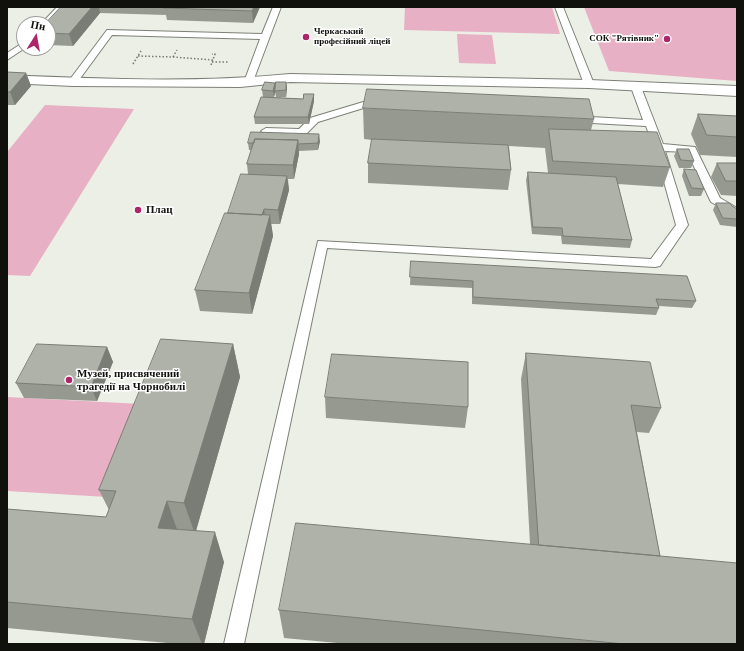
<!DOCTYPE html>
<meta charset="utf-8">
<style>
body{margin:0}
#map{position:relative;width:744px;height:651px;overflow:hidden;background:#ecefe6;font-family:Georgia,serif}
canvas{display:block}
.frame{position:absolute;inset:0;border:8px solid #10110d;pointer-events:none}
.north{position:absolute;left:16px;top:16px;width:40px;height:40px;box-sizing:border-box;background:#fff;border:1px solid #9fa09e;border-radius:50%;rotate:11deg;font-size:11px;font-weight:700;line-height:16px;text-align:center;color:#10110d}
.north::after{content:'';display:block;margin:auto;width:14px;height:18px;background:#ae266a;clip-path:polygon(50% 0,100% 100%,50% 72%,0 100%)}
</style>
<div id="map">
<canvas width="744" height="651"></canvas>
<div class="frame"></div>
<div class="north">Пн</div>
</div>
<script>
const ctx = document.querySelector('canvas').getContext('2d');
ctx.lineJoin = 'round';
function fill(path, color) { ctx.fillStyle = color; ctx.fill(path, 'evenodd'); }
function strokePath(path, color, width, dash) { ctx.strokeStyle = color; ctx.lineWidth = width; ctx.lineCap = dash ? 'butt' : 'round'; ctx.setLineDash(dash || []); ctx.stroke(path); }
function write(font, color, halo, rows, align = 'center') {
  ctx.font = font + ' Georgia,serif'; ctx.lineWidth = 3; ctx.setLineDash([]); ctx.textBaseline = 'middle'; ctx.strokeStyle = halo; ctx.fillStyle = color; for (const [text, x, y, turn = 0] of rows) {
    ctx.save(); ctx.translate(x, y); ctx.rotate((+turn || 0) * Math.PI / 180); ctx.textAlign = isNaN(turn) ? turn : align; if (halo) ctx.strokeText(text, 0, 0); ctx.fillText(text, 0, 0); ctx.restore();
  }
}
const green = new Path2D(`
 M 405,7 L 552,7 L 560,34 L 404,30 Z
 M 584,7 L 737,7 L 737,81 L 609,71 Z
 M 457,34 L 492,35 L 496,64 L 459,63 Z
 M 45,105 L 134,109 L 30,276 L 7,275 L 7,152 Z
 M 7,397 L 141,404 L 107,497 L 7,491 Z`);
const path = new Path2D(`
 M 138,56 L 173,57 L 177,50
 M 173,57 L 213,60
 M 212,62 L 228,62
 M 133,64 L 141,51
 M 211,65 L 215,54 L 212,54`);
const lane = new Path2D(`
 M 57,7 L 66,7 L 48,26 L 48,24 L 41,24 Z
 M 273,7 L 281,7 L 252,84 L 246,84 L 244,82 L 260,39 L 112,35 L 76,84 L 70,84 L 68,82 L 107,30 L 262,34 Z
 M 555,7 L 563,7 L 594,84 L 592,86 L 586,86 L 584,84 Z
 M 24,42 L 25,48 L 7,60 L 7,53 Z
 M 636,84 L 641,87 L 663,144 L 695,147 L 720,198 L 737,208 L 737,217 L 711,202 L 687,152 L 665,151 L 688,225 L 660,266 L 655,267 L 327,248 L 244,644 L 224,644 L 318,241 L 651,259 L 676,225 L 656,153 L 646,126 L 574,122 L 569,119 L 574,116 L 643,120 L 631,87 Z
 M 380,97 L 383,98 L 385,100 L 383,102 L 318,122 L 306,134 L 266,134 L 261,131 L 266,128 L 299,129 L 310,118 Z`);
const street = new Path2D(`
 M 290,74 L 589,80 L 737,86 L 737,96 L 589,88 L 290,82 L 240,87 L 73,86 L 7,83 L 7,75 C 101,79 196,83 290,74 Z`);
const wall = new Path2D(`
 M 61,7 L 260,7 L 253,23 L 167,20 L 166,15 L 100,13 L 73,46 L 48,45 L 48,24 Z
 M 7,72 L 26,73 L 31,86 L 15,105 L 7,105 Z
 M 286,82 L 287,88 L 286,97 L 276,97 L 275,91 L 274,97 L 303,99 L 314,94 L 314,101 L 309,124 L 255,124 L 254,117 L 263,97 L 262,90 L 275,83 L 276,88 Z
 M 363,108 L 594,119 L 591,130 L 670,167 L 663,187 L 618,184 L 632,240 L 630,248 L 562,244 L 561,236 L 532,234 L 526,180 L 528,172 L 548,173 L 545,148 L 509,146 L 511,170 L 508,190 L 368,183 L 368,163 L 372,140 L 364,139 Z
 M 698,114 L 737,116 L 737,157 L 700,155 L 691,134 Z
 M 320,141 L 318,150 L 299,151 L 299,154 L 294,179 L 288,179 L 289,190 L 280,224 L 271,224 L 273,236 L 252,314 L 200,311 L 195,290 L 228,213 L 248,174 L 247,164 L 251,150 L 249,150 L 248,143 Z
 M 677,149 L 694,161 L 691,168 L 679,168 L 674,156 Z
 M 717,163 L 737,163 L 737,196 L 721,195 L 711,177 Z
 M 684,169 L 704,189 L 701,196 L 689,196 L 682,176 Z
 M 716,203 L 732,206 L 737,209 L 737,227 L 720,225 L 713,210 Z
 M 411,261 L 696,301 L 692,308 L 659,306 L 659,308 L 656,315 L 472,304 L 472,288 L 410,285 Z
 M 233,344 L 240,377 L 196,531 L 224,562 L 204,644 L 178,644 L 7,628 L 7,509 L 106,517 L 109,510 L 99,490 Z
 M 107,347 L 113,362 L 97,401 L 24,398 L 16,383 Z
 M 526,353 L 661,408 L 649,433 L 637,432 L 660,556 L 737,644 L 348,644 L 284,638 L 279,610 L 530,544 L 521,379 Z
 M 325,397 L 468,407 L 465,428 L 326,418 Z`);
const shadedWall = new Path2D(`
 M 92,7 L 99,7 L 100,13 L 73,46 L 69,34 Z
 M 254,7 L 260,7 L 253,23 L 252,11 Z
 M 26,73 L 31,86 L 15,105 L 10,92 Z
 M 286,82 L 287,88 L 286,97 Z
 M 275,83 L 276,90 L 274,97 L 273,91 Z
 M 314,94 L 314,101 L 309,124 L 308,117 Z
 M 319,134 L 320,141 L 318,150 L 318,143 Z
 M 298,140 L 299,154 L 294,179 L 293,165 Z
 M 287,176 L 289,190 L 280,224 L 278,210 Z
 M 264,209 L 266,223 L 260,221 Z
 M 270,215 L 273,236 L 252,314 L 249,293 Z
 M 233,344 L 240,377 L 195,534 L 184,503 Z
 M 107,347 L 113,362 L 97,401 L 91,387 Z
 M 167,501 L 178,532 L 158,528 Z
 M 215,532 L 224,562 L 204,644 L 202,644 L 192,619 Z`);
const building = new Path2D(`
 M 61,7 L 92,7 L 69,34 L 48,33 L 48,24 L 45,24 Z
 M 165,7 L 254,7 L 252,11 L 164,8 Z
 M 7,72 L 26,73 L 10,92 L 7,92 Z
 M 265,82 L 275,83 L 273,91 L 262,90 Z
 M 276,82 L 286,82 L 286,90 L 275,91 Z
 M 367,89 L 589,99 L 594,119 L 363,108 Z
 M 304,94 L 314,94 L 308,117 L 254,117 L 261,97 L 303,99 Z
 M 698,114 L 737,116 L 737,137 L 707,135 Z
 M 549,129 L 657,132 L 670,167 L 553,161 Z
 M 251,132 L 319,134 L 318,143 L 298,144 L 298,140 L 255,139 L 254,143 L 248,143 Z
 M 255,139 L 298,140 L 293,165 L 247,164 Z
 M 372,139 L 508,145 L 511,170 L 368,163 Z
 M 677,149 L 689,149 L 694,161 L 681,160 Z
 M 717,163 L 737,163 L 737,181 L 726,181 Z
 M 684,169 L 696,170 L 704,189 L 692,188 Z
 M 528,172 L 616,177 L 632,240 L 563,236 L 562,228 L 533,227 Z
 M 241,174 L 287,176 L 278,210 L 264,209 L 262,215 L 228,213 Z
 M 716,203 L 730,203 L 732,206 L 737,209 L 737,219 L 723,218 Z
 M 225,213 L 270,215 L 249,293 L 195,290 Z
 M 411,261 L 687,276 L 696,301 L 656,299 L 659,308 L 473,297 L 473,281 L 410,277 Z
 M 161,339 L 233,344 L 184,503 L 167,501 L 158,528 L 215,532 L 192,619 L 7,602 L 7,509 L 106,517 L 116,491 L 99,490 Z
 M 37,344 L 107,347 L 91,387 L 16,383 Z
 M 526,353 L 650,362 L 661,408 L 631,405 L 660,556 L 539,545 Z
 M 332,354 L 468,362 L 468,407 L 325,397 Z
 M 296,523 L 737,563 L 737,644 L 624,644 L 279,610 Z`);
const markers = [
 [306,37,4,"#ae266a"],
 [667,39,4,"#ae266a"],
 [138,210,4,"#ae266a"],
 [69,380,4,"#ae266a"]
];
const farPoinames = [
 ["Черкаський",314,32],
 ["професійний ліцей",314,42],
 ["СОК \"Рятівник\"",659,39,"right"]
];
const poiNames = [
 ["Плац",146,210],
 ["Музей, присвячений",77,374],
 ["трагедії на Чорнобилі",77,387]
];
fill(green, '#e7b0c4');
strokePath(lane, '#7d8077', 2);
strokePath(street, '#7d8077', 2);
strokePath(path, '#787a74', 1.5, [1.5, 2]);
fill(lane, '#fff');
fill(street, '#fff');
fill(wall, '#969990');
fill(shadedWall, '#7a7d76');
fill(building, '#afb2a8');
strokePath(building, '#7a7d76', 1);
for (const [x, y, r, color] of markers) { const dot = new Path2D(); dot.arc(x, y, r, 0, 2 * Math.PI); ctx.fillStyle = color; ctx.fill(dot); strokePath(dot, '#fff', 1.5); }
write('bold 9px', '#10110d', '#fff', farPoinames, 'left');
write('bold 11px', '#10110d', '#fff', poiNames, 'left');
</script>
